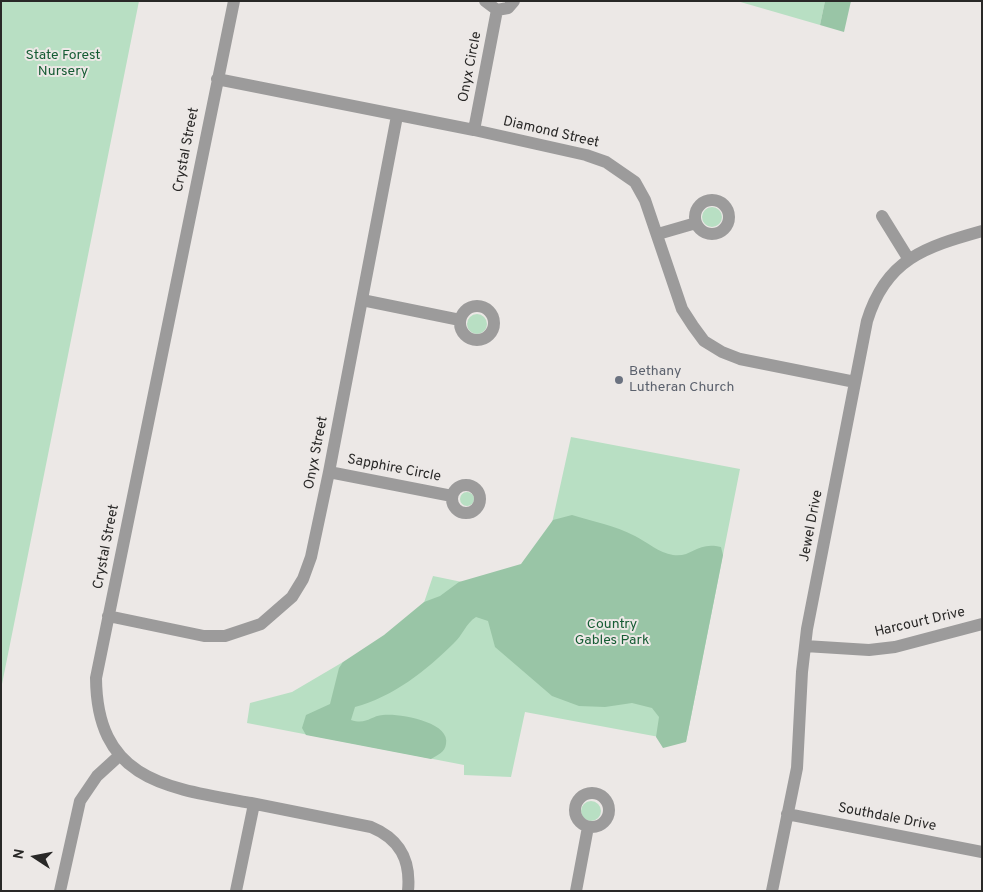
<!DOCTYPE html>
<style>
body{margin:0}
#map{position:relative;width:983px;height:892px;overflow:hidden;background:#ece8e6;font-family:Overpass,sans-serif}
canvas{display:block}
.frame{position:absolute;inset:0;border:2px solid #292827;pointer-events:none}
.north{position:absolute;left:10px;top:832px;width:50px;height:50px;-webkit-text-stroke:4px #ece8e6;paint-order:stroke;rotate:281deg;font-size:14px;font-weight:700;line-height:20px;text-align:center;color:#292827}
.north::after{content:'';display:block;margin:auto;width:18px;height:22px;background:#292827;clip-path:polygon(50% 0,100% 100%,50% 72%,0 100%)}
</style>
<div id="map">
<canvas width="983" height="892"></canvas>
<div class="frame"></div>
<div class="north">N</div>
</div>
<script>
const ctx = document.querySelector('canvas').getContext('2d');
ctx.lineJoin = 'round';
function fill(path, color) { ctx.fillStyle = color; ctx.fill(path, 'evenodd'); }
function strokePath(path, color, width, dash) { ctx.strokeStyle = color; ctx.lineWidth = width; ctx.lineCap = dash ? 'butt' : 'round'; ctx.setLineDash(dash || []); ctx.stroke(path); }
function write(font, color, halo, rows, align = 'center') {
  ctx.font = font + ' Overpass,sans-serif'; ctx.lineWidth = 4; ctx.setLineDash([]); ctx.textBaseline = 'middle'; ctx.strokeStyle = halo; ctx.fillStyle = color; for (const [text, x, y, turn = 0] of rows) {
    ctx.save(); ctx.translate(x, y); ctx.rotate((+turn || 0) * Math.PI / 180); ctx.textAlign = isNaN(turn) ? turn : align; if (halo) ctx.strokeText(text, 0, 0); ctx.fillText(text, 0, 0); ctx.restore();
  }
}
const green = new Path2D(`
 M 1,1 L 139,1 L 1,689 Z
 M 737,1 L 825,1 L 820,25 Z
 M702 217a10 10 0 1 1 20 0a10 10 0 1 1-20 0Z
 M467 324a10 10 0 1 1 20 0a10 10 0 1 1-20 0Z
 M 571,437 L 740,469 L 686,742 L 525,712 L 511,777 L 464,775 L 464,765 L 247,723 L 250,703 L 292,692 L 343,662 L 373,683 L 411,641 L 433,576 L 491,588 L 541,573 Z
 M460 499a7 7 0 1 1 14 0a7 7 0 1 1-14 0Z
 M581 811a10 10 0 1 1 20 0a10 10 0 1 1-20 0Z`);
const forest = new Path2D(`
 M 825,1 L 851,1 L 844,32 L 820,25 Z
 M 572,515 C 592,521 616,526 635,536 C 647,542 659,553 673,555 C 692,558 697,541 721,547 L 723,555 L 686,742 L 663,748 L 656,737 L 659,717 L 652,708 L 632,703 L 605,707 L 579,706 L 552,696 L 495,647 L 488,621 L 476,617 C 465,624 463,635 454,643 C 427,670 393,697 355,707 L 351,720 C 367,725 370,716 383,715 C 399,713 451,722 446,744 C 445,752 438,755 431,759 L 306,735 L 302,728 L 306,715 L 330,704 L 339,668 L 343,662 L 384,635 L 424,602 L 440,596 L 459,582 L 521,564 L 553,520 Z`);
const minor = new Path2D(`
 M 234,1 L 96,678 C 97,781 167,788 251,803 C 291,811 331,819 371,827 C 400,839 411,860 408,891
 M 485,1 L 497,10 L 508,8 L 514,1
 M 217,79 L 474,130 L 586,155 L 606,162 L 635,182 L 645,200 L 682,309 L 693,326 L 704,341 L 722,352 L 740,359 L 855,382
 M 474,130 L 497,10
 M695 217a17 17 0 1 1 34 0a17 17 0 1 1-34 0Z
 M 882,216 L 908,258
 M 658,234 L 696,223
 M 362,300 L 460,320
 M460 323a17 17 0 1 1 34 0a17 17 0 1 1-34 0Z
 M 329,472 L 452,496
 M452 499a14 14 0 1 1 28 0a14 14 0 1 1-28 0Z
 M 108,616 L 204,636 L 225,636 L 261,624 L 292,597 L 303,579 L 311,557 L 329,472 L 397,116
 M 805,646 L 869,650 L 895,647 L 982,624
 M575 810a17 17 0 1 1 34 0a17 17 0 1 1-34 0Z
 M 787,814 L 982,852
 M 60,891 L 80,801 L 97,776 L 120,755
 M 236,891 L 254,804
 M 576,891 L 588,827
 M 772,891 L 797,768 L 802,672 L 807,629 L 867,321 C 886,259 925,247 982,231`);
const markers = [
 [619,380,5,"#6b7280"]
];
const parkNames = [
 ["State Forest",63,56],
 ["Nursery",63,72],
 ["Country",612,625],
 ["Gables Park",612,641]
];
const streetNames = [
 ["Onyx Circle",471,67,-79],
 ["Diamond Street",551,133,13],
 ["Crystal Street",187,150,-79],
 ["Onyx Street",317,453,-79],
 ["Sapphire Circle",394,469,11],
 ["Jewel Drive",812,526,-79],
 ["Crystal Street",107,547,-79],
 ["Harcourt Drive",920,623,-13],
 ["Southdale Drive",887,818,11]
];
const worshipNames = [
 ["Bethany",629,372],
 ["Lutheran Church",629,388]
];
fill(green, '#b8dfc3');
fill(forest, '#99c5a6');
strokePath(minor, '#9c9b9b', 12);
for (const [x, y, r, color] of markers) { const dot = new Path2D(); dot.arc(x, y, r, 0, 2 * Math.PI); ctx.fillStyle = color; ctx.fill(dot); strokePath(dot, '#ece8e6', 2); }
write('14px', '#165c34', '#ece8e6', parkNames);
write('14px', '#292827', '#ece8e6', streetNames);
write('14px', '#5b616d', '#ece8e6', worshipNames, 'left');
</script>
